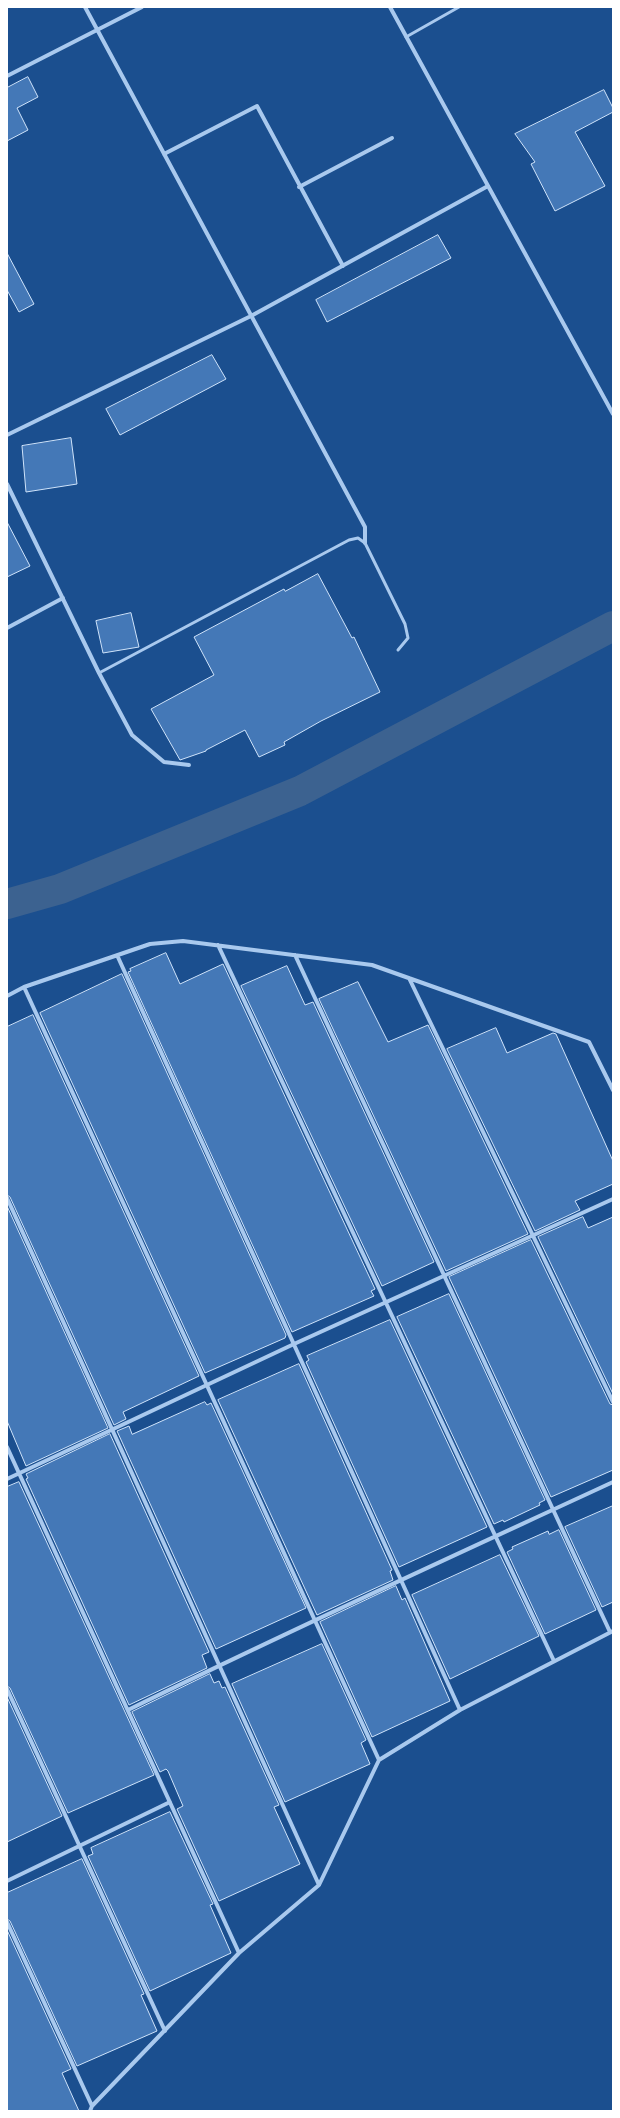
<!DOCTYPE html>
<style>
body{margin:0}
#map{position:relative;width:620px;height:2118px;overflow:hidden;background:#1b4f8f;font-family:"Fira Sans",sans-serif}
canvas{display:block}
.frame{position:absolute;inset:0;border:8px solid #fff;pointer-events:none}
</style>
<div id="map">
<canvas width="620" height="2118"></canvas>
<div class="frame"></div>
</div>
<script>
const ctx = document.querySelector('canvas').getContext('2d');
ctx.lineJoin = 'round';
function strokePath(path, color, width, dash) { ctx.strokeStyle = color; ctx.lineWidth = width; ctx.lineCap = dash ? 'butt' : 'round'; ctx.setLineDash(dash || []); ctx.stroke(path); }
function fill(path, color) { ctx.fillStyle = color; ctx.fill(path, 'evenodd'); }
const river = new Path2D(`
 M 7,904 L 60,889 L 300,791 L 613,626`);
const building = new Path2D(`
 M 28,77 L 38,97 L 17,108 L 28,130 L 7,141 L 7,88 Z
 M 604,90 L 613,108 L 613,112 L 575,132 L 605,186 L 555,211 L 531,164 L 535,162 L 515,134 Z
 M 438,235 L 451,258 L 327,322 L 316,300 Z
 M 7,253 L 34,304 L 19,312 L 7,290 Z
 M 212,355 L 226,379 L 120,435 L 106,409 Z
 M 71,438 L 77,484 L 26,492 L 22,446 Z
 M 7,522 L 30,566 L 7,577 Z
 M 318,574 L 352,638 L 354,637 L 380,692 L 321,721 L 284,742 L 285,745 L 259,757 L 245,730 L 206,750 L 206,751 L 180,760 L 151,709 L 214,675 L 194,637 L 284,589 L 285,591 Z
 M 131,613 L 139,647 L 103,653 L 96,621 Z
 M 166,953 L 180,984 L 223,964 L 375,1289 L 371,1291 L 374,1296 L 292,1332 L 128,972 L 131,971 L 130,969 Z
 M 287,966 L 305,1005 L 313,1002 L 434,1262 L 382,1286 L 241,986 Z
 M 122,974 L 286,1335 L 285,1338 L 205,1373 L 40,1013 Z
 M 358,982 L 388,1042 L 428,1025 L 528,1234 L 446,1271 L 319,999 Z
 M 33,1015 L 199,1376 L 123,1412 L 126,1419 L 114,1425 L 10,1197 L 7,1195 L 7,1027 Z
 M 496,1028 L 507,1053 L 553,1033 L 556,1034 L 613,1161 L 613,1184 L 575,1201 L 580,1210 L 535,1231 L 447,1049 Z
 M 7,1206 L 108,1428 L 26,1466 L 7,1421 Z
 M 583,1217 L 588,1228 L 613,1217 L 613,1394 L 538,1237 Z
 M 531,1240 L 610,1404 L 613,1405 L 613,1470 L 551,1497 L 449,1277 Z
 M 449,1294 L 545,1500 L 539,1503 L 540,1505 L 504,1522 L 503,1520 L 494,1524 L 397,1317 Z
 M 390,1320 L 487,1527 L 399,1567 L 306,1362 L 309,1360 L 307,1356 Z
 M 299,1364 L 392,1570 L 390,1571 L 393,1580 L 317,1615 L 218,1400 Z
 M 205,1402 L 207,1405 L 211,1403 L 306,1608 L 216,1649 L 117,1431 L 129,1426 L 132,1434 Z
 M 110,1434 L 209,1652 L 202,1655 L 207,1668 L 129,1705 L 26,1479 L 28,1478 L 26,1474 L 28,1473 Z
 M 19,1482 L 154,1775 L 68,1813 L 10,1688 L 7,1686 L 7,1487 Z
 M 613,1506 L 613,1602 L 602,1607 L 565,1527 Z
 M 559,1530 L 596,1610 L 545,1634 L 507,1552 L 513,1549 L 512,1547 L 548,1531 L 549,1534 Z
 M 500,1555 L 539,1636 L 450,1679 L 412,1595 Z
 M 396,1586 L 402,1600 L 405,1598 L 450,1701 L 372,1737 L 320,1622 Z
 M 322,1644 L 366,1740 L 361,1743 L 370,1764 L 285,1802 L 232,1684 Z
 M 210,1674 L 214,1683 L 219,1681 L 222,1688 L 225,1687 L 279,1805 L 274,1807 L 300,1864 L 219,1901 L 177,1809 L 183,1806 L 168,1771 L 166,1769 L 160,1772 L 132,1712 Z
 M 7,1697 L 62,1816 L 7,1842 Z
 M 170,1812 L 213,1904 L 210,1905 L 231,1953 L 150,1991 L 88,1856 L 93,1854 L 91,1848 Z
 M 82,1859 L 144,1994 L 141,1995 L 157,2031 L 77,2066 L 10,1921 L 7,1919 L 7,1893 Z
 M 7,1930 L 71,2069 L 62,2073 L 79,2111 L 7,2111 Z`);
const service = new Path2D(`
 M 406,37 L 459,7
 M 99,673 L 349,540 L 358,538 L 365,543 L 405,624 L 408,638 L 398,650`);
const minor = new Path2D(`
 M 85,7 L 365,527 L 365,543
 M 390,7 L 613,414
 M 7,76 L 142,7
 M 164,154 L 257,106 L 343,266
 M 299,187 L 392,138
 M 7,435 L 251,316 L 488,186
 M 7,484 L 99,673 L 132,735 L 164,762 L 189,765
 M 7,628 L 63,598
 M 218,945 L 554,1661
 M 117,955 L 460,1710
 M 295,955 L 610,1632
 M 409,978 L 613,1402
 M 24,987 L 379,1760
 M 7,996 L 24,987 L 150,944 L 183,941 L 372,965 L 589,1042 L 613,1090
 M 7,1198 L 319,1885
 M 7,1447 L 239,1953
 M 7,1479 L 294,1344 L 613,1199
 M 7,1689 L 165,2031
 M 128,1710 C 288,1631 451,1557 613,1482
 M 7,1881 L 170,1802
 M 7,1922 L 92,2106
 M 90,2111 L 92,2106 L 239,1953 L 319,1885 L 379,1760 L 460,1710 L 613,1631`);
strokePath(river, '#3c6290', 30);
fill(building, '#4478b7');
strokePath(building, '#cfe3fa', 1);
strokePath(service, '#a9c9ee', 3);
strokePath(minor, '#a9c9ee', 4);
</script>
